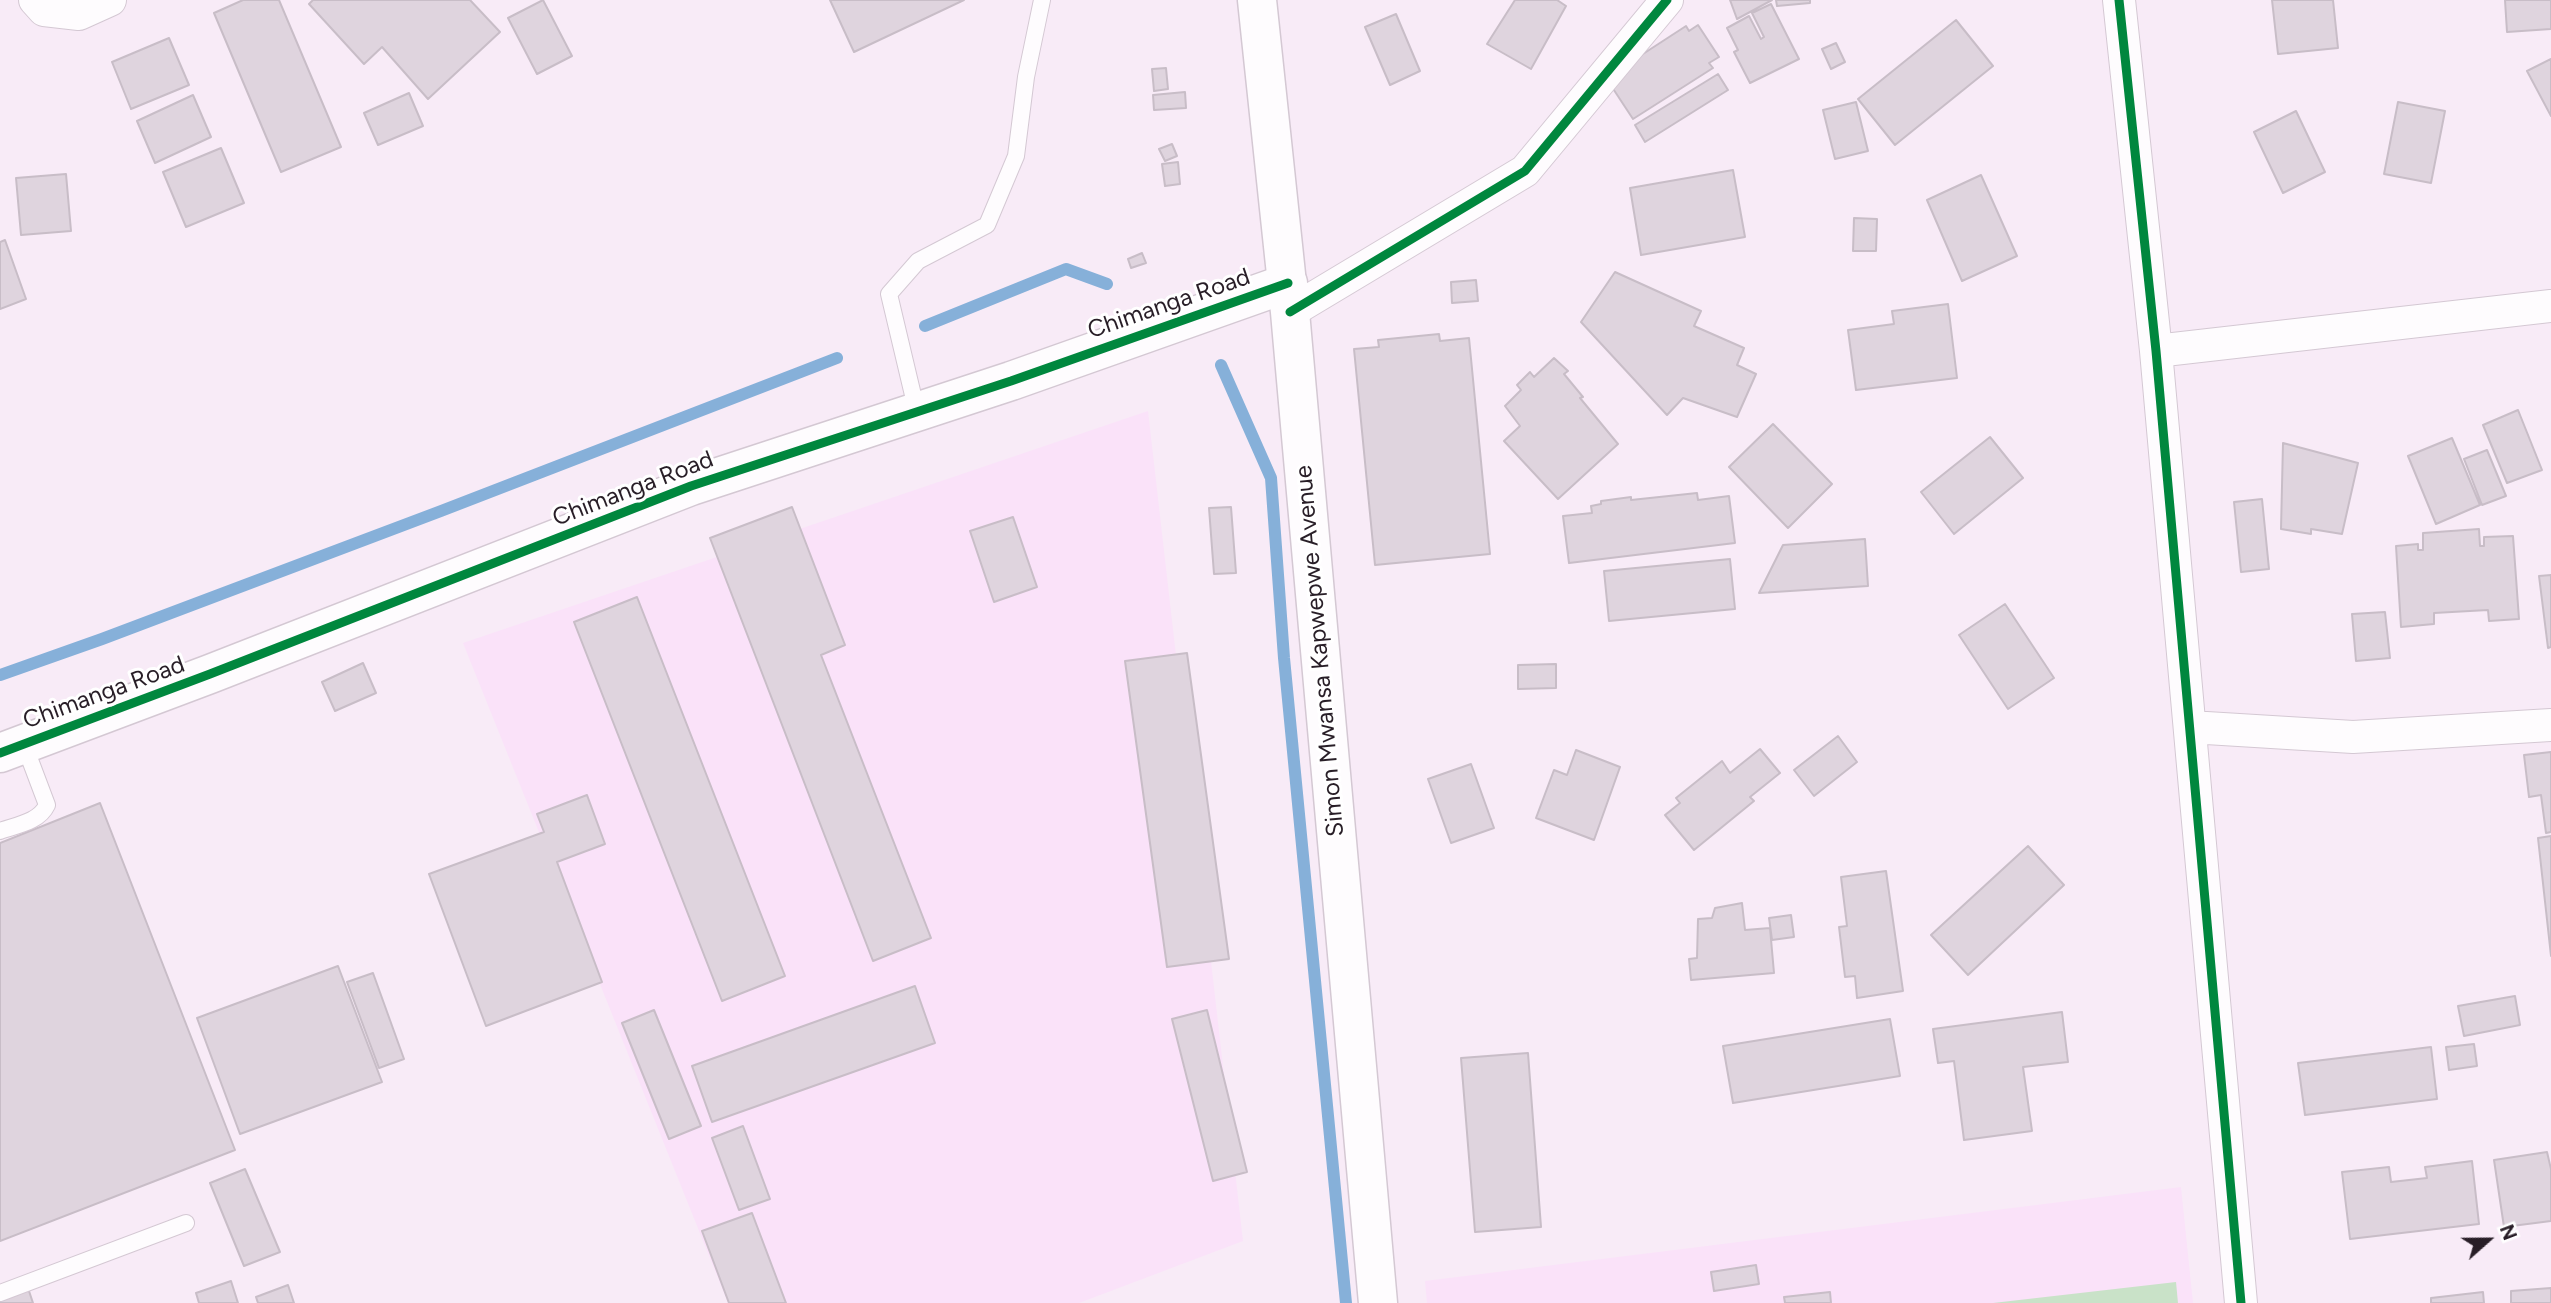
<!DOCTYPE html>
<style>
body{margin:0}
#map{position:relative;width:2551px;height:1303px;overflow:hidden;background:#f8ebf7;font-family:Figtree,sans-serif}
canvas{display:block}
.north{position:absolute;left:2453px;top:1205px;width:70px;height:70px;-webkit-text-stroke:5px #fff;paint-order:stroke;rotate:69deg;font-size:19px;font-weight:700;line-height:28px;text-align:center;color:#281e27}
.north::after{content:'';display:block;margin:auto;width:24px;height:32px;background:#281e27;clip-path:polygon(50% 0,100% 100%,50% 72%,0 100%)}
</style>
<div id="map">
<canvas width="2551" height="1303"></canvas>
<div class="north">N</div>
</div>
<script>
const ctx = document.querySelector('canvas').getContext('2d');
ctx.lineJoin = 'round';
function fill(path, color) { ctx.fillStyle = color; ctx.fill(path, 'evenodd'); }
function strokePath(path, color, width, dash) { ctx.strokeStyle = color; ctx.lineWidth = width; ctx.lineCap = dash ? 'butt' : 'round'; ctx.setLineDash(dash || []); ctx.stroke(path); }
function write(font, color, halo, rows, align = 'center') {
  ctx.font = font + ' Figtree,sans-serif'; ctx.lineWidth = 6; ctx.setLineDash([]); ctx.textBaseline = 'middle'; ctx.strokeStyle = halo; ctx.fillStyle = color; for (const [text, x, y, turn = 0] of rows) {
    ctx.save(); ctx.translate(x, y); ctx.rotate((+turn || 0) * Math.PI / 180); ctx.textAlign = isNaN(turn) ? turn : align; if (halo) ctx.strokeText(text, 0, 0); ctx.fillText(text, 0, 0); ctx.restore();
  }
}
const built = new Path2D(`
 M 1148,411 L 1243,1241 L 1079,1303 L 728,1303 L 463,643 Z
 M 2181,1187 L 2193,1303 L 1427,1303 L 1425,1281 Z`);
const green = new Path2D(`
 M 2176,1282 L 2178,1303 L 1993,1303 Z`);
const stream = new Path2D(`
 M 925,326 L 1066,269 L 1107,284
 M 1221,365 L 1271,478 L 1284,658 L 1346,1303
 M 0,675 L 102,639 L 441,511 L 837,358`);
const building = new Path2D(`
 M 243,0 L 279,0 L 341,147 L 281,172 L 214,13 Z
 M 313,0 L 470,0 L 500,32 L 428,99 L 382,47 L 364,64 L 309,4 Z
 M 543,0 L 572,56 L 537,74 L 508,18 Z
 M 830,0 L 964,0 L 854,52 Z
 M 1515,0 L 1557,0 L 1566,6 L 1531,69 L 1487,44 Z
 M 1730,0 L 1772,0 L 1737,19 Z
 M 1776,0 L 1810,0 L 1810,3 L 1777,6 Z
 M 2272,0 L 2333,0 L 2338,48 L 2278,54 Z
 M 2505,0 L 2551,0 L 2551,29 L 2507,32 Z
 M 1771,4 L 1799,59 L 1750,83 L 1734,52 L 1738,50 L 1727,28 L 1749,16 L 1761,39 L 1764,37 L 1752,13 Z
 M 1396,14 L 1420,71 L 1390,85 L 1365,27 Z
 M 1956,20 L 1993,66 L 1895,145 L 1858,99 Z
 M 1698,25 L 1719,57 L 1709,63 L 1713,68 L 1633,119 L 1606,78 L 1686,26 L 1689,31 Z
 M 169,38 L 189,85 L 131,109 L 112,62 Z
 M 1836,43 L 1845,62 L 1831,69 L 1822,49 Z
 M 2551,59 L 2551,116 L 2527,71 Z
 M 1166,68 L 1168,89 L 1154,91 L 1152,69 Z
 M 1718,74 L 1728,90 L 1645,142 L 1635,125 Z
 M 1185,92 L 1186,108 L 1154,110 L 1153,95 Z
 M 409,93 L 423,126 L 378,145 L 364,113 Z
 M 193,95 L 211,137 L 155,163 L 137,121 Z
 M 1856,102 L 1868,151 L 1835,159 L 1823,110 Z
 M 2398,102 L 2445,111 L 2431,183 L 2384,174 Z
 M 2296,111 L 2325,172 L 2283,193 L 2254,132 Z
 M 1172,144 L 1177,156 L 1165,161 L 1159,149 Z
 M 221,148 L 244,203 L 186,227 L 163,172 Z
 M 1178,162 L 1180,184 L 1165,186 L 1162,164 Z
 M 1733,170 L 1745,237 L 1641,255 L 1630,188 Z
 M 66,174 L 71,231 L 21,235 L 16,178 Z
 M 1981,175 L 2017,256 L 1962,281 L 1927,200 Z
 M 1854,218 L 1877,219 L 1876,251 L 1853,251 Z
 M 5,240 L 26,299 L 0,309 L 0,242 Z
 M 1142,253 L 1146,263 L 1131,268 L 1128,259 Z
 M 1615,272 L 1701,311 L 1694,326 L 1744,348 L 1737,365 L 1756,374 L 1737,417 L 1683,398 L 1667,415 L 1581,322 Z
 M 1476,280 L 1478,301 L 1452,303 L 1451,282 Z
 M 1948,304 L 1957,378 L 1856,390 L 1848,330 L 1894,324 L 1892,311 Z
 M 1439,334 L 1440,341 L 1469,338 L 1490,554 L 1375,565 L 1354,349 L 1379,347 L 1378,340 Z
 M 1554,358 L 1568,371 L 1564,374 L 1583,397 L 1580,398 L 1618,444 L 1558,499 L 1504,441 L 1520,426 L 1505,406 L 1521,390 L 1517,385 L 1530,372 L 1534,377 Z
 M 2518,410 L 2542,470 L 2507,483 L 2483,425 Z
 M 1773,424 L 1832,484 L 1788,528 L 1729,467 Z
 M 1990,437 L 2023,478 L 1954,534 L 1921,492 Z
 M 2452,438 L 2480,505 L 2436,524 L 2408,456 Z
 M 2283,443 L 2358,463 L 2342,534 L 2311,529 L 2311,534 L 2281,529 Z
 M 2487,450 L 2506,496 L 2482,505 L 2464,459 Z
 M 1697,493 L 1698,500 L 1729,496 L 1735,543 L 1569,563 L 1563,516 L 1592,513 L 1591,506 L 1601,504 L 1601,501 L 1631,497 L 1631,500 Z
 M 2262,499 L 2269,569 L 2241,572 L 2234,502 Z
 M 792,507 L 845,645 L 821,655 L 931,938 L 873,961 L 710,538 Z
 M 1231,507 L 1236,573 L 1214,574 L 1209,508 Z
 M 1013,517 L 1037,587 L 994,602 L 970,531 Z
 M 2479,529 L 2480,546 L 2484,546 L 2484,537 L 2513,536 L 2519,619 L 2489,621 L 2488,610 L 2434,613 L 2434,624 L 2401,627 L 2396,546 L 2418,544 L 2418,550 L 2423,550 L 2423,533 Z
 M 1865,539 L 1868,586 L 1759,593 L 1783,545 Z
 M 1730,559 L 1735,609 L 1609,621 L 1604,571 Z
 M 2551,575 L 2551,647 L 2548,648 L 2539,576 Z
 M 637,597 L 785,976 L 722,1001 L 574,622 Z
 M 2005,604 L 2054,678 L 2008,709 L 1959,635 Z
 M 2385,612 L 2390,658 L 2356,661 L 2352,614 Z
 M 1187,653 L 1229,959 L 1167,967 L 1125,661 Z
 M 363,663 L 376,693 L 335,711 L 322,682 Z
 M 1556,664 L 1556,688 L 1518,689 L 1518,665 Z
 M 1838,736 L 1857,762 L 1814,796 L 1794,770 Z
 M 1760,749 L 1780,773 L 1750,797 L 1754,801 L 1694,850 L 1665,815 L 1680,803 L 1676,798 L 1722,761 L 1730,773 Z
 M 1576,750 L 1620,767 L 1594,840 L 1536,818 L 1554,770 L 1567,775 Z
 M 2551,752 L 2551,832 L 2546,833 L 2541,795 L 2529,797 L 2524,755 Z
 M 1471,764 L 1494,828 L 1451,843 L 1428,779 Z
 M 587,795 L 605,844 L 557,862 L 602,982 L 486,1026 L 429,874 L 544,832 L 537,814 Z
 M 100,803 L 235,1150 L 0,1241 L 0,843 Z
 M 2551,836 L 2551,956 L 2538,838 Z
 M 2028,846 L 2064,885 L 1968,975 L 1931,935 Z
 M 1886,871 L 1903,991 L 1857,998 L 1855,976 L 1845,977 L 1839,927 L 1847,926 L 1841,877 Z
 M 1742,903 L 1745,930 L 1770,928 L 1774,973 L 1691,980 L 1689,959 L 1697,958 L 1698,919 L 1712,918 L 1715,908 Z
 M 1791,915 L 1794,937 L 1772,940 L 1769,918 Z
 M 338,966 L 382,1082 L 240,1134 L 197,1018 Z
 M 373,973 L 404,1059 L 379,1068 L 347,982 Z
 M 915,986 L 935,1043 L 712,1122 L 692,1066 Z
 M 2515,996 L 2520,1025 L 2464,1036 L 2458,1006 Z
 M 654,1010 L 701,1126 L 669,1139 L 622,1023 Z
 M 1207,1010 L 1247,1172 L 1213,1181 L 1172,1019 Z
 M 2062,1012 L 2068,1062 L 2023,1067 L 2032,1131 L 1964,1140 L 1954,1061 L 1938,1063 L 1933,1029 Z
 M 1890,1019 L 1900,1076 L 1733,1103 L 1723,1046 Z
 M 2474,1044 L 2477,1066 L 2449,1070 L 2446,1047 Z
 M 2431,1047 L 2437,1099 L 2305,1115 L 2298,1063 Z
 M 1528,1053 L 1541,1227 L 1475,1232 L 1461,1058 Z
 M 743,1126 L 770,1199 L 739,1210 L 712,1138 Z
 M 2547,1152 L 2551,1169 L 2551,1221 L 2504,1227 L 2494,1160 Z
 M 2472,1161 L 2479,1224 L 2350,1239 L 2342,1172 L 2389,1167 L 2391,1182 L 2427,1178 L 2425,1167 Z
 M 245,1169 L 280,1252 L 244,1266 L 210,1183 Z
 M 752,1213 L 786,1303 L 729,1303 L 702,1231 Z
 M 1756,1265 L 1759,1284 L 1714,1291 L 1711,1272 Z
 M 231,1281 L 238,1303 L 199,1303 L 196,1293 Z
 M 288,1285 L 294,1303 L 258,1303 L 256,1297 Z
 M 28,1288 L 33,1303 L 0,1303 L 0,1299 Z
 M 2551,1288 L 2551,1303 L 2511,1303 L 2511,1291 Z
 M 1830,1292 L 1831,1303 L 1785,1303 L 1784,1297 Z
 M 2483,1292 L 2484,1303 L 2431,1303 L 2431,1298 Z`);
const service = new Path2D(`
 M 917,412 L 889,294 L 918,261 L 987,225 L 1016,156 L 1026,77 L 1042,0
 M 0,831 C 17,825 39,822 47,805 L 24,744
 M 0,1293 L 186,1223`);
const minor = new Path2D(`
 M 35,0 L 44,10 L 79,14 L 110,0
 M 2119,0 L 2156,351 L 2241,1303
 M 1290,312 L 1525,171 L 1667,0
 M 2156,351 L 2551,306
 M 2190,727 L 2353,737 L 2551,725`);
const tertiary = new Path2D(`
 M 0,753 L 210,674 L 691,486 L 1011,381 L 1288,283`);
const secondary = new Path2D(`
 M 1257,0 L 1290,312 L 1378,1303`);
const cycleway = new Path2D(`
 M 2119,0 L 2156,351 L 2241,1303
 M 1290,312 L 1525,171 L 1667,0
 M 0,753 L 210,674 L 691,486 L 1011,381 L 1288,283`);
const streetNames = [
 ["Chimanga Road",1169,304,-19],
 ["Chimanga Road",633,489,-21],
 ["Simon Mwansa Kapwepwe Avenue",1320,651,-95],
 ["Chimanga Road",104,693,-20]
];
fill(built, '#fae2f9');
fill(green, '#c9e2c8');
strokePath(stream, '#86b0d9', 12);
fill(building, '#dfd4de');
strokePath(building, '#c8bdc7', 2);
strokePath(service, '#d4c8d3', 18);
strokePath(minor, '#d4c8d3', 34);
strokePath(tertiary, '#d4c8d3', 41);
strokePath(secondary, '#d4c8d3', 41);
strokePath(service, '#fefcfe', 16);
strokePath(minor, '#fefcfe', 32);
strokePath(tertiary, '#fefcfe', 38);
strokePath(secondary, '#fefcfe', 38);
strokePath(cycleway, '#00873e', 9);
write('24px', '#281e27', '#fff', streetNames);
</script>
